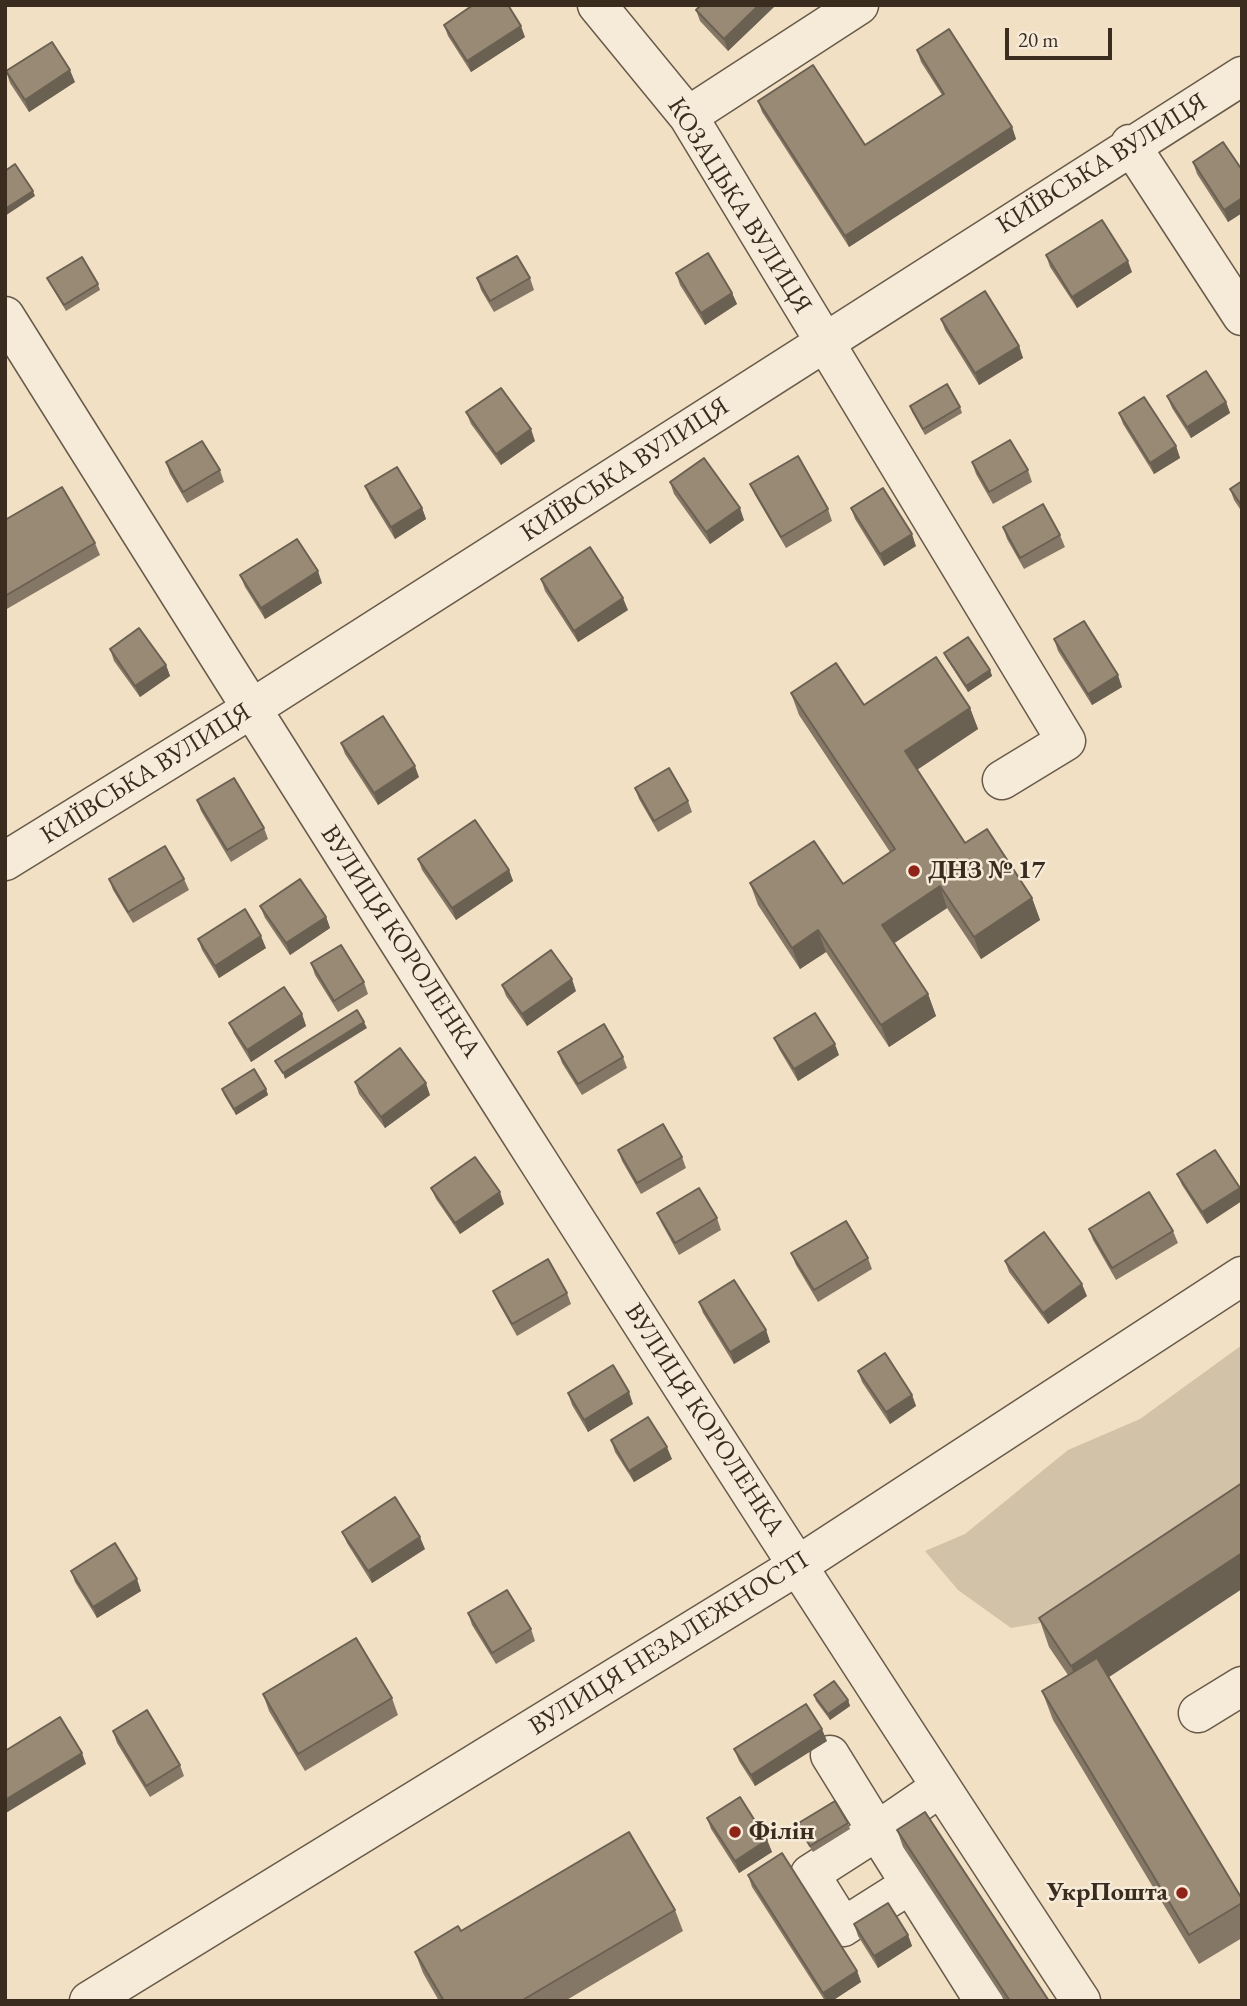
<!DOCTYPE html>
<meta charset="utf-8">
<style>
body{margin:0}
#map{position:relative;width:1247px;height:2006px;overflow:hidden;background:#f1e0c4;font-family:"EB Garamond",serif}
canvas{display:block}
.frame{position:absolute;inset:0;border:7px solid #3a2d20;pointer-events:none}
.scale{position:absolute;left:1005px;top:28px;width:107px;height:32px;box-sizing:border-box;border:4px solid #3a2d20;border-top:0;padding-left:9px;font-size:21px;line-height:24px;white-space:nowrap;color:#3a2d20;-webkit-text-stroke:5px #f6ebd9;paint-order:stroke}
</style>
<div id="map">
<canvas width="1247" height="2006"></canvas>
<div class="frame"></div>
<div class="scale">20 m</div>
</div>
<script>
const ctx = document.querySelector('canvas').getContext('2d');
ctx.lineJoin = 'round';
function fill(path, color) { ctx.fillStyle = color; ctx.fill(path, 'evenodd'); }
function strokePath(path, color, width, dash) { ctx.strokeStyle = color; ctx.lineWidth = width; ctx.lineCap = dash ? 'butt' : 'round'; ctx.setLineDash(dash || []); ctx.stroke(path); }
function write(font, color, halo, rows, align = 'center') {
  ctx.font = font + ' "EB Garamond",serif'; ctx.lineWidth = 5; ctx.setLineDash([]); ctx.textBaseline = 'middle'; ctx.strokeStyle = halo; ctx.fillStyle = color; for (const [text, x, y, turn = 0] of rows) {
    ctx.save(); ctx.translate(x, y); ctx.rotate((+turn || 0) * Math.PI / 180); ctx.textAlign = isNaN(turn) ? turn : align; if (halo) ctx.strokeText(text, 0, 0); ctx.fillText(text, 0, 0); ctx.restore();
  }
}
const green = new Path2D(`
 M 1242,1345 L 1242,1498 L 1040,1623 L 1011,1628 L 958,1590 L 925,1551 L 965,1534 L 1068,1450 L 1140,1419 Z`);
const minor = new Path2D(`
 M 597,5 L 688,116 L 1066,741 L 1002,780
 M 688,116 L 859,5
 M 1130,144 L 1242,316
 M 5,316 C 359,881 715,1444 1081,2001
 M 5,861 L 251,709 L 1242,76
 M 1198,1713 L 1242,1686
 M 830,1755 L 877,1831 L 810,1874 L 843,1927 L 911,1884
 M 941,1787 L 877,1831 L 984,2001
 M 89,2001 L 797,1566 L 1242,1276`);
const wall = new Path2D(`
 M 776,5 L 728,51 L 700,21 L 696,10 Z
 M 444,25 L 525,37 L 471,72 L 448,36 Z
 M 917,50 L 1012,127 L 1016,139 L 849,247 L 762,112 L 758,101 L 865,145 L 942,95 L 921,62 Z
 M 6,71 L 75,82 L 29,112 L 10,83 Z
 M 1193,162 L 1242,170 L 1242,213 L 1228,222 L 1197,174 Z
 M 1046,255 L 1132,272 L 1077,308 L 1050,267 Z
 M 676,273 L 732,293 L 737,304 L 705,325 L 680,285 Z
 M 47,278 L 98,284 L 100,290 L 66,311 L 50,284 Z
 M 477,278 L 530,278 L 534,290 L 494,312 L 481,290 Z
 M 941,319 L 1019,346 L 1023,358 L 979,385 L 945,330 Z
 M 1167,396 L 1226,402 L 1230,413 L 1191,438 L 1172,408 Z
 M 910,406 L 960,407 L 962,413 L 925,435 L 912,412 Z
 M 466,412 L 535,441 L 501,465 L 471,424 Z
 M 1119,413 L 1176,446 L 1180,458 L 1154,474 L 1123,424 Z
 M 166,462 L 220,470 L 224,482 L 187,503 L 170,474 Z
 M 972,462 L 1028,470 L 1032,482 L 993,504 L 976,474 Z
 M 1242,481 L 1242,512 L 1234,500 L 1230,489 Z
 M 670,482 L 744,520 L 710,544 L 674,494 Z
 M 750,484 L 828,509 L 832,521 L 786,548 L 755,495 Z
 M 365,486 L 422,508 L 426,519 L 395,539 L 370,498 Z
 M 851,508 L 916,546 L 884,566 L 855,519 Z
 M 5,520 L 95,543 L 100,555 L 5,610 Z
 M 1003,527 L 1060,535 L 1065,547 L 1024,569 L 1007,539 Z
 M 240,575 L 322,583 L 265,619 L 245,587 Z
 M 541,579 L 628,610 L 578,642 L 545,591 Z
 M 1054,639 L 1122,687 L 1092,705 L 1058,651 Z
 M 110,649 L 166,665 L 170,676 L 140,697 L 114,661 Z
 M 944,653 L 990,670 L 992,676 L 968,692 L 946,658 Z
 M 791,693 L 864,705 L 970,708 L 978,729 L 917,770 L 965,843 L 1032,898 L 1040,920 L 981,959 L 947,908 L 894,943 L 928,994 L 936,1016 L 889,1047 L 826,952 L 800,969 L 758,905 L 750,883 L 843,884 L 890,852 L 799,715 Z
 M 341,743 L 419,777 L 378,805 L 345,754 Z
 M 635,788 L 688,801 L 692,812 L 658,832 L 639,799 Z
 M 197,800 L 264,828 L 268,839 L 231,862 L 201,811 Z
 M 418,859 L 509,870 L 513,881 L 456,920 L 422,870 Z
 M 109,879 L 184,879 L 189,890 L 133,923 L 113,890 Z
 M 260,906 L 326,917 L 330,928 L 290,955 L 265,918 Z
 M 198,939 L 266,948 L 219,978 L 202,950 Z
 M 311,963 L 364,982 L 368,994 L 338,1012 L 315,975 Z
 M 502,985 L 576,991 L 527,1026 L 506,996 Z
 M 302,1014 L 306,1026 L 251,1062 L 234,1034 L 229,1023 Z
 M 774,1038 L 839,1055 L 798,1081 L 779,1049 Z
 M 558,1052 L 623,1057 L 627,1068 L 582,1095 L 562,1063 Z
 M 355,1082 L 430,1095 L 385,1128 L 359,1094 Z
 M 222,1089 L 266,1089 L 268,1095 L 236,1115 L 224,1095 Z
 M 618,1150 L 682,1157 L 686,1168 L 641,1194 L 622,1161 Z
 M 1215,1150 L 1207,1224 L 1182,1185 L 1177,1174 Z
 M 431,1188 L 504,1204 L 460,1234 L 436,1199 Z
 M 657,1213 L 717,1218 L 721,1230 L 679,1255 L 662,1224 Z
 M 1089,1229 L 1173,1231 L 1178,1243 L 1116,1280 L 1093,1240 Z
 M 791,1253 L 868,1258 L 872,1269 L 818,1302 L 796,1265 Z
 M 1005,1261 L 1087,1296 L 1048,1324 L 1009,1272 Z
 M 493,1291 L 567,1293 L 571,1304 L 517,1336 L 498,1302 Z
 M 699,1302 L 766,1330 L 770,1342 L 734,1364 L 703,1313 Z
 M 858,1371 L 912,1395 L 916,1406 L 890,1424 L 862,1382 Z
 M 568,1393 L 633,1404 L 588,1432 L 572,1405 Z
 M 611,1440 L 672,1459 L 634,1482 L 615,1452 Z
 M 342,1532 L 425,1549 L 372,1583 L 347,1543 Z
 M 71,1571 L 141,1591 L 97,1618 L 75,1582 Z
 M 468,1613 L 531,1629 L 535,1641 L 496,1664 L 472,1625 Z
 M 1039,1618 L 1109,1677 L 1242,1899 L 1242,1938 L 1199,1964 L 1053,1720 L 1042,1691 L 1068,1675 L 1049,1647 Z
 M 263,1694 L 392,1698 L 398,1715 L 305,1771 L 269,1711 Z
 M 814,1695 L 848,1700 L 850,1706 L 830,1720 L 816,1701 Z
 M 113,1731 L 180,1765 L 184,1776 L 150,1797 L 117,1743 Z
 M 827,1741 L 755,1786 L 739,1761 L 734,1749 Z
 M 707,1818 L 767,1840 L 772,1852 L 739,1873 L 711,1829 Z
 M 848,1823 L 850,1829 L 813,1852 L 799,1830 L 797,1824 Z
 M 897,1830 L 1049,2001 L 1005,2001 L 903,1847 Z
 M 748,1875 L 857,1971 L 861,1982 L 832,2001 L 825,2001 L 752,1887 Z
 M 675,1910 L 683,1931 L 565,2001 L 439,2001 L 423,1973 L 415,1952 L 461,1931 Z
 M 854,1924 L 908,1935 L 912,1946 L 878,1968 L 858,1936 Z`);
const shadedWall = new Path2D(`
 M 759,5 L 776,5 L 728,51 L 724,39 Z
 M 521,26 L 525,37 L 471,72 L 467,61 Z
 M 70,70 L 75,82 L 29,112 L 25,100 Z
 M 1012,127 L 1016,139 L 849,247 L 845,236 Z
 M 33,191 L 35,196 L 5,216 L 5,209 Z
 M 1242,198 L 1242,213 L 1228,222 L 1224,210 Z
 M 1128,261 L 1132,272 L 1077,308 L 1072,297 Z
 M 732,293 L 737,304 L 705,325 L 701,313 Z
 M 1019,346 L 1023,358 L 979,385 L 975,373 Z
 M 1226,402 L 1230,413 L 1191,438 L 1187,427 Z
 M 531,429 L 535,441 L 501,465 L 496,454 Z
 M 1176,446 L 1180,458 L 1154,474 L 1150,463 Z
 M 422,508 L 426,519 L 395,539 L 391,527 Z
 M 740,508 L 744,520 L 710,544 L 706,532 Z
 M 912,534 L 916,546 L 884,566 L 880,554 Z
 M 318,571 L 322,583 L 265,619 L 261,608 Z
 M 623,598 L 628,610 L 578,642 L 574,631 Z
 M 166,665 L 170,676 L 140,697 L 135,686 Z
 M 990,670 L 992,676 L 968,692 L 966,686 Z
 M 1118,675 L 1122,687 L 1092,705 L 1088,694 Z
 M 970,708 L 978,729 L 912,773 L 905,751 Z
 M 415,766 L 419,777 L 378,805 L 374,793 Z
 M 509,870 L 513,881 L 456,920 L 452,908 Z
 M 940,886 L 947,908 L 890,946 L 882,925 Z
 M 1032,898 L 1040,920 L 981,959 L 974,937 Z
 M 326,917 L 330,928 L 290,955 L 286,943 Z
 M 818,930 L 826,952 L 800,969 L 792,948 Z
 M 261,936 L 266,948 L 219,978 L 215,966 Z
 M 572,979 L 576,991 L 527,1026 L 522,1014 Z
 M 928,994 L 936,1016 L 889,1047 L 881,1025 Z
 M 302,1014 L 306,1026 L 251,1062 L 247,1050 Z
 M 364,1022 L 367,1028 L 285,1079 L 283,1073 Z
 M 835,1044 L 839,1055 L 798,1081 L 794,1069 Z
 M 426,1083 L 430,1095 L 385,1128 L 381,1117 Z
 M 266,1089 L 268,1095 L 236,1115 L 234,1109 Z
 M 1240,1188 L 1242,1194 L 1242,1201 L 1207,1224 L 1202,1212 Z
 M 500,1192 L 504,1204 L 460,1234 L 455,1223 Z
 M 1082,1284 L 1087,1296 L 1048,1324 L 1043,1313 Z
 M 766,1330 L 770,1342 L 734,1364 L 730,1352 Z
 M 629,1392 L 633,1404 L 588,1432 L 584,1420 Z
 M 912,1395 L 916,1406 L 890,1424 L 886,1412 Z
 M 667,1447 L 672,1459 L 634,1482 L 629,1471 Z
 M 420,1537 L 425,1549 L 372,1583 L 368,1571 Z
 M 1242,1553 L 1242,1589 L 1082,1695 L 1071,1666 Z
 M 137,1579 L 141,1591 L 97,1618 L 93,1607 Z
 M 848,1700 L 850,1706 L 830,1720 L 828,1714 Z
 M 822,1729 L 827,1741 L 755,1786 L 751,1775 Z
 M 82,1753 L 86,1764 L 6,1813 L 5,1800 Z
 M 767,1840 L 772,1852 L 739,1873 L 735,1861 Z
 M 908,1935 L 912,1946 L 878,1968 L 874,1956 Z
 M 857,1971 L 861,1982 L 832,2001 L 826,2001 L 823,1993 Z`);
const building = new Path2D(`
 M 473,5 L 508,5 L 521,26 L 467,61 L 444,25 Z
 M 701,5 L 759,5 L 724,39 L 696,10 Z
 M 949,29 L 1012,127 L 845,236 L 758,101 L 813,65 L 865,145 L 944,94 L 917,50 Z
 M 52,42 L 70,70 L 25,100 L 6,71 Z
 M 1223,142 L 1242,170 L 1242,198 L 1224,210 L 1193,162 Z
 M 15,164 L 33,191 L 5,209 L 5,171 Z
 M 1102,220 L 1128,261 L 1072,297 L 1046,255 Z
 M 708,253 L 732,293 L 701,313 L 676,273 Z
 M 517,256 L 530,278 L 490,301 L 477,278 Z
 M 82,257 L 98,284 L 64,305 L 47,278 Z
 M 985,291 L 1019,346 L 975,373 L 941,319 Z
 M 1206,371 L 1226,402 L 1187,427 L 1167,396 Z
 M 947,384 L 960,407 L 923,429 L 910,406 Z
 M 501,388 L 531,429 L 496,454 L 466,412 Z
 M 1144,397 L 1176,446 L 1150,463 L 1119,413 Z
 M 1010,440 L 1028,470 L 989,492 L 972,462 Z
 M 202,441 L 220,470 L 183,492 L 166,462 Z
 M 798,456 L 828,509 L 781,537 L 750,484 Z
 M 704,458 L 740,508 L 706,532 L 670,482 Z
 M 397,467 L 422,508 L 391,527 L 365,486 Z
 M 1242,481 L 1242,506 L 1230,489 Z
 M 62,487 L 95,543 L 5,596 L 5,520 Z
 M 883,488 L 912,534 L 880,554 L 851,508 Z
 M 1043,504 L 1060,535 L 1020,558 L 1003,527 Z
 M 297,539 L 318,571 L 261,608 L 240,575 Z
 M 590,547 L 623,598 L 574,631 L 541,579 Z
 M 1084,621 L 1118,675 L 1088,694 L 1054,639 Z
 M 139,628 L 166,665 L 135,686 L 110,649 Z
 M 968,637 L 990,670 L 966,686 L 944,653 Z
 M 936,657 L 970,708 L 905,751 L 965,843 L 987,829 L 1032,898 L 974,937 L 940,886 L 882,925 L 928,994 L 881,1025 L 818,930 L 792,948 L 750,883 L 814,841 L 843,884 L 895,849 L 791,693 L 836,663 L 864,705 Z
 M 383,716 L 415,766 L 374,793 L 341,743 Z
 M 669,768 L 688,801 L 654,821 L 635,788 Z
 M 234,778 L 264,828 L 227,850 L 197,800 Z
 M 475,820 L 509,870 L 452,908 L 418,859 Z
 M 165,846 L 184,879 L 128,912 L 109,879 Z
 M 300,879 L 326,917 L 286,943 L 260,906 Z
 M 245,909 L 261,936 L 215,966 L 198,939 Z
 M 341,945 L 364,982 L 334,1001 L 311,963 Z
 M 551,950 L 572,979 L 522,1014 L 502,985 Z
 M 284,987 L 302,1014 L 247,1050 L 229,1023 Z
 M 357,1010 L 364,1022 L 283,1073 L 275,1061 Z
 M 815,1013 L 835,1044 L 794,1069 L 774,1038 Z
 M 604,1024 L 623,1057 L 578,1084 L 558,1052 Z
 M 400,1048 L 426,1083 L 381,1117 L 355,1082 Z
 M 254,1069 L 266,1089 L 234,1109 L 222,1089 Z
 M 663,1124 L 682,1157 L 637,1183 L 618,1150 Z
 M 1215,1150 L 1240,1188 L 1202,1212 L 1177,1174 Z
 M 475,1157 L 500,1192 L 455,1223 L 431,1188 Z
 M 699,1188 L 717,1218 L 675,1243 L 657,1213 Z
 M 1149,1192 L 1173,1231 L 1112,1268 L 1089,1229 Z
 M 846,1221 L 868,1258 L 814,1290 L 791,1253 Z
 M 1044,1232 L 1082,1284 L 1043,1313 L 1005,1261 Z
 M 548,1259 L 567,1293 L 512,1324 L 493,1291 Z
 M 734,1280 L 766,1330 L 730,1352 L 699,1302 Z
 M 885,1353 L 912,1395 L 886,1412 L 858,1371 Z
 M 613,1365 L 629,1392 L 584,1420 L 568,1393 Z
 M 648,1417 L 667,1447 L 629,1471 L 611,1440 Z
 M 1242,1483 L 1242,1553 L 1071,1666 L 1039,1618 Z
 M 395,1497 L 420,1537 L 368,1571 L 342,1532 Z
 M 115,1543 L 137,1579 L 93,1607 L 71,1571 Z
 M 507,1590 L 531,1629 L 492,1653 L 468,1613 Z
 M 356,1638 L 392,1698 L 298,1754 L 263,1694 Z
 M 1097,1658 L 1242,1899 L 1242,1903 L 1189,1935 L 1042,1691 Z
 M 834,1681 L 848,1700 L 828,1714 L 814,1695 Z
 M 806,1704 L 822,1729 L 751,1775 L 734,1749 Z
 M 147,1710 L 180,1765 L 146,1786 L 113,1731 Z
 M 60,1717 L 82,1753 L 5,1800 L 5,1751 Z
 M 740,1797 L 767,1840 L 735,1861 L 707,1818 Z
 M 835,1801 L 848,1823 L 810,1846 L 797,1824 Z
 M 925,1812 L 1049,2001 L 1010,2001 L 897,1830 Z
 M 629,1832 L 675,1910 L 521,2001 L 444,2001 L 415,1952 L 458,1926 L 461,1931 Z
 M 782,1853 L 857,1971 L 823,1993 L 748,1875 Z
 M 888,1903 L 908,1935 L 874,1956 L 854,1924 Z`);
const markers = [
 [914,871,7,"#8f2418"],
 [735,1832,7,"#8f2418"],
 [1182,1893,7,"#8f2418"]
];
const streetNames = [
 ["КИЇВСЬКА ВУЛИЦЯ",1102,164,-32],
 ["КОЗАЦЬКА ВУЛИЦЯ",739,206,58],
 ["КИЇВСЬКА ВУЛИЦЯ",625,470,-33],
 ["КИЇВСЬКА ВУЛИЦЯ",146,774,-32],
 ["ВУЛИЦЯ КОРОЛЕНКА",400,942,57],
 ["ВУЛИЦЯ КОРОЛЕНКА",704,1420,57],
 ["ВУЛИЦЯ НЕЗАЛЕЖНОСТІ",669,1644,-32]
];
const poiNames = [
 ["ДНЗ № 17",928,871],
 ["Філін",749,1832],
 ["УкрПошта",1168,1893,"right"]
];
fill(green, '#d2c2a8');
strokePath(minor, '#685a49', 41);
strokePath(minor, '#f6ebd9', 38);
fill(wall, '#847765');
fill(shadedWall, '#6b6152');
fill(building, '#998a75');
strokePath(building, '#6b6152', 2);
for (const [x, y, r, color] of markers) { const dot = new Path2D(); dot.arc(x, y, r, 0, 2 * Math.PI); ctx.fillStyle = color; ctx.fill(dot); strokePath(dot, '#f6ebd9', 2.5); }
write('26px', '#3a2d20', '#f6ebd9', streetNames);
write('bold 26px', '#3a2d20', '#f6ebd9', poiNames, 'left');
</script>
